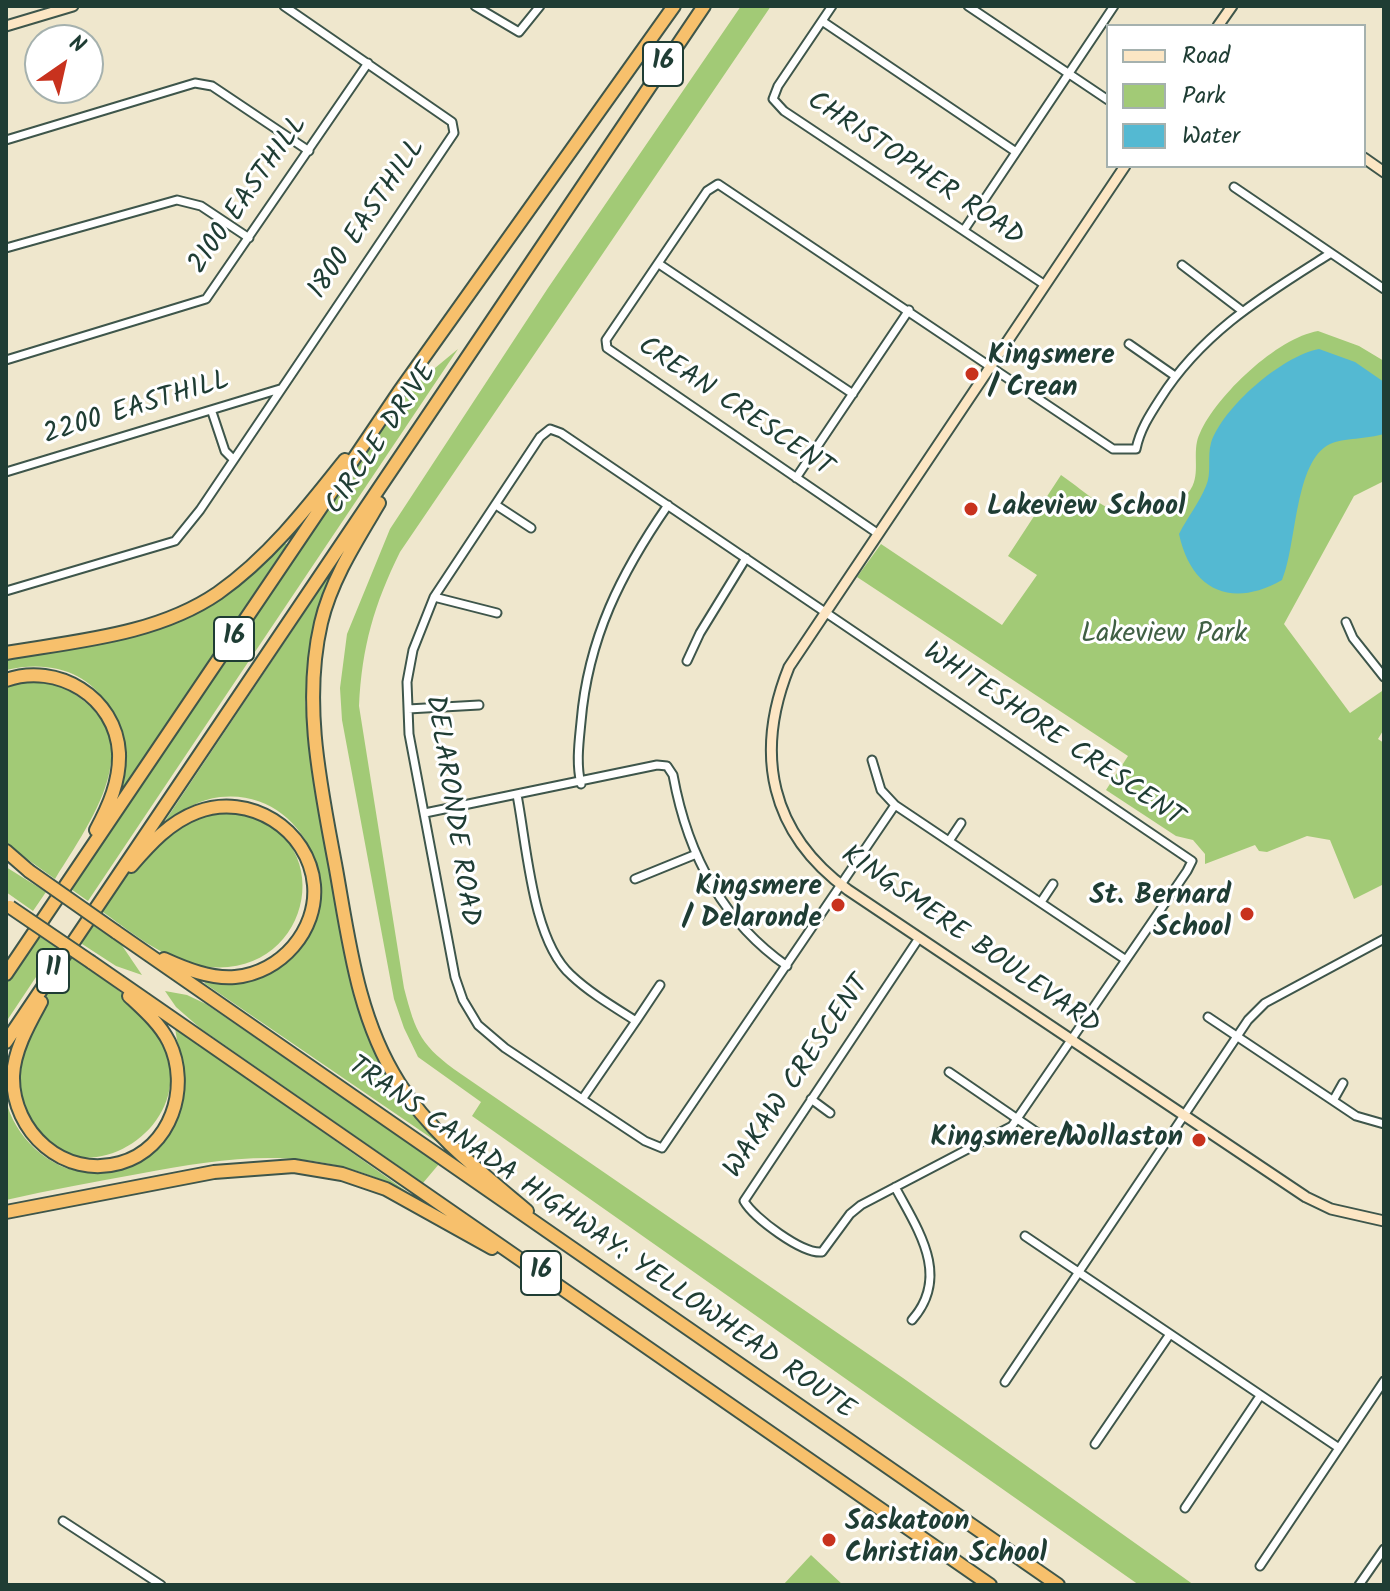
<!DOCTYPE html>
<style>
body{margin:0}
#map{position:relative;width:1390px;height:1591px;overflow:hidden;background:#efe7cd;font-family:Kalam,sans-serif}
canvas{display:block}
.frame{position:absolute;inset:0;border:8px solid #1f3d34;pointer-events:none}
.legend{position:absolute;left:1106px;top:24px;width:260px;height:144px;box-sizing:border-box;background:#fff;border:2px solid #a5b1ae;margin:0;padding:10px 14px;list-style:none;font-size:24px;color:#1f3d34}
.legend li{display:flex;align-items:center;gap:16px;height:40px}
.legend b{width:40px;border:2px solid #a5b1ae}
.north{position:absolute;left:24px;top:24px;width:80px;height:80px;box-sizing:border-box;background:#fff;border:2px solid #a5b1ae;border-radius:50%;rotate:34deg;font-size:22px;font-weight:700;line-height:32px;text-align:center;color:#1f3d34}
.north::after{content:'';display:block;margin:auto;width:28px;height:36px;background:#c8321e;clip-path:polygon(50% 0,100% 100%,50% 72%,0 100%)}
</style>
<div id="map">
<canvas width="1390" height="1591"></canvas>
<div class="frame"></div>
<ul class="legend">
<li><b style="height:10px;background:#fce6c4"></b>Road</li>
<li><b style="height:22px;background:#a2ca76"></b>Park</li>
<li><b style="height:22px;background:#54b9d2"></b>Water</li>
</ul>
<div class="north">N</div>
</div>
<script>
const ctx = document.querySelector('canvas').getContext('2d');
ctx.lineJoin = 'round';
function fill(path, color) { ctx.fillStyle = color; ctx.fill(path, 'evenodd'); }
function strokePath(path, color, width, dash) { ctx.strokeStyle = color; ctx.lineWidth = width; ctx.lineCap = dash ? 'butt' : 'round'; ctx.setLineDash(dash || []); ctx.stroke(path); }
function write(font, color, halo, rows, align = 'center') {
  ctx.font = font + ' Kalam,sans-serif'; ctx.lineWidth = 6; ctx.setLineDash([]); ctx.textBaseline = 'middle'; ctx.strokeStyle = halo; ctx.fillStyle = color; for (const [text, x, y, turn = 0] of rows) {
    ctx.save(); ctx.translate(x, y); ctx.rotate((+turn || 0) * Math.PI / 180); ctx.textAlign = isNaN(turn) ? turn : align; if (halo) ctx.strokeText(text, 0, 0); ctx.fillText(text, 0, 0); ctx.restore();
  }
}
const green = new Path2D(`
 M 741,6 L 771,6 L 400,552 C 374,605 362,646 359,706 L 404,988 C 416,1034 421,1046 461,1074 L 903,1378 L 1194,1585 L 1139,1585 L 472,1116 L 481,1102 L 418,1057 L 404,1028 L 394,999 L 342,720 L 340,688 L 347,634 L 390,529 L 548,288 Z
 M 1318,331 L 1359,346 L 1384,361 L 1384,481 L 1354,496 L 1284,624 L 1350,713 L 1382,691 L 1384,694 L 1384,729 L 1378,739 L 1384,743 L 1384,884 L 1354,899 L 1330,840 L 1307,836 L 1267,852 L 1259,851 L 1255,845 L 1205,864 L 1205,854 L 1193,840 L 1176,836 L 1106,790 L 1128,756 L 857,577 L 881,544 L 1002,625 L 1037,575 L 1008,556 L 1061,475 C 1096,499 1125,533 1169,508 C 1179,503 1191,493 1194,482 C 1199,467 1192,449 1200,433 C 1217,395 1277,338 1318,331 Z
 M 458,349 L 88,901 L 68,887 L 406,392 Z
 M 283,543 L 287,544 L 122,790 C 133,713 90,651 6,670 L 6,660 L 144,631 L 169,622 Z
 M 333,570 L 316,621 L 305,702 L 331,870 L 365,1028 L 391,1080 L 443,1146 L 204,983 C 229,967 264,980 290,958 C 355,902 307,787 220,797 C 200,799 182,811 165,821 Z
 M 42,678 C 159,724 103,803 55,879 L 6,844 L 6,683 Z
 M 222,811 C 349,820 315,990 196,965 C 160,957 130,931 100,910 C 133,865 166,824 222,811 Z
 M 6,867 L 46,892 L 33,911 L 6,892 Z
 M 91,924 L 121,944 L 142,975 L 116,966 L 79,942 Z
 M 36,934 L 56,947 L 6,1022 L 6,979 Z
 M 69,956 C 97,974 129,995 150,1021 C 226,1121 71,1212 29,1119 C 22,1103 17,1090 18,1072 C 22,1029 49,992 69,956 Z
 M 165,991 L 187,995 L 206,1004 L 439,1164 L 423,1183 L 200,1028 L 176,1007 Z
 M 175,1027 L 406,1191 C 313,1144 236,1156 138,1174 C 94,1182 50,1190 6,1200 L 6,1100 C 14,1139 59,1181 102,1170 C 114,1167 128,1155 139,1148 C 159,1136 174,1129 181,1106 C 189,1080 178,1053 175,1027 Z
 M 811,1555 L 843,1585 L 783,1585 Z`);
const water = new Path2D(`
 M 1319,349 L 1355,362 L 1384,382 L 1384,434 C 1368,439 1343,438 1330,444 C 1294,461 1297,546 1282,580 C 1231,609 1191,590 1179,534 C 1187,518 1199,503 1206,486 C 1212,473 1207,457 1211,443 C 1223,407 1282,356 1319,349 Z`);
const street = new Path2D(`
 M 475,6 L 519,32 L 540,6
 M 832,6 L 778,86 L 773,99 L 784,111 L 1045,285
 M 968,6 L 1108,100
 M 822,21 L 1016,152
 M 6,140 L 195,83 L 212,86 L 309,151
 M 1234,187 L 1331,253
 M 964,230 L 1114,6
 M 6,248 L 177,200 L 201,206 L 249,238
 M 659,264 L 853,394
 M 1182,265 L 1241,310
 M 1129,344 L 1175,376
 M 6,360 L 206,299 L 368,63
 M 212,412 L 225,451 L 233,459
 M 6,472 L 280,389
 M 796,478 L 909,310
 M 496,505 L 531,528
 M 877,533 L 607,348 L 606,340 L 707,191 L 718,184 L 1113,449 L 1136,449 C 1140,430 1149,416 1160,399 C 1203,331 1265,295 1331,253 L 1384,289
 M 6,591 L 175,541 L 200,510 L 454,133 L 452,122 L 284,6
 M 434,597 L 497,613
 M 1346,622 L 1353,638 L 1384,677
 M 687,661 L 700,633 L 746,558
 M 408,709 L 479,705
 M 872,760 L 881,790 L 895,805
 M 581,784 C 576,764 579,742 581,722 C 588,638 621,573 668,505
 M 517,795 C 527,846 532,940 571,975 C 590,993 614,1007 636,1021 L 583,1098
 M 425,813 L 657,765 L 667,766 L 673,775 C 687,852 721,920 787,966
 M 949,841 L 961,823
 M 635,879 L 694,855
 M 1041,902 L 1053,884
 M 919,938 L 744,1201 C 754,1218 802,1254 822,1252 L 850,1214 L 861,1205 L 1012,1126 L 1187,871 L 1192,861 L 561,433 L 550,429 L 540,437 L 434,597 L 413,650 L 407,682 L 409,734 L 455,977 L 463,1000 L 478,1025 L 505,1048 L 645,1141 L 662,1148 L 895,805 L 1126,960
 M 1208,1017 L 1356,1116 L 1384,1124
 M 636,1021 L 660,985
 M 949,1072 L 1048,1140
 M 811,1099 L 830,1113
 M 1334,1099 L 1343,1083
 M 895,1187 C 918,1230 951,1276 912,1320
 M 1025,1236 L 1339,1448
 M 1005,1382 L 1248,1020 L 1265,1003 L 1384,939
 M 1095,1444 L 1170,1334
 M 1185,1508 L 1260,1396
 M 63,1521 L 161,1585
 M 1260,1566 L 1384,1381
 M 1359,1585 L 1384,1549`);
const secondary = new Path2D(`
 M 6,26 L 73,6
 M 1218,26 L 1232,6
 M 1364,158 L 1384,172
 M 1125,166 L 789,667 C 754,754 770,833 848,890 L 1306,1197 L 1331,1209 L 1384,1221`);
const highway = new Path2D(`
 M 379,503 C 357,540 331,580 321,623 C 302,705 321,788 336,869 C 349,942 358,1019 399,1083 C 431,1134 482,1173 527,1211
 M 6,653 C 76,641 157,635 218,593 C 268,558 307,508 345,460
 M 6,680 C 57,662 116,697 119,753 C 120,781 109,806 96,830
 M 6,851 L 29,871
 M 131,866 C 150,844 170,822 197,812 C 249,792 309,829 314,885 C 318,930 281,973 235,977 C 211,979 186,969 164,959
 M 116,932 L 1058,1585
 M 91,962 L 990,1585
 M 6,974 L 399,392 L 674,6
 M 41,1002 C 29,1024 14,1050 13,1076 C 12,1132 64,1179 120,1163 C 171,1149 191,1087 169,1042 C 160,1024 144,1010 129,996
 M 6,1042 L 704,6
 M 6,1212 L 214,1172 L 294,1166 L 342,1174 L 386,1189 L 492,1248`);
const highwayBridge = new Path2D(`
 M 29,871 L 116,932
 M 10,907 L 91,962`);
const markers = [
 [972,374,8,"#c8321e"],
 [971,509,8,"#c8321e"],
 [838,905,8,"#c8321e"],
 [1247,914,8,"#c8321e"],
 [1199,1140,8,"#c8321e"],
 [829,1540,8,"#c8321e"]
];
const shields = [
 [663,64,40],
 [234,639,40],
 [53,971,32],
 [541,1273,40]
];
const shieldNames = [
 ["16",663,64],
 ["16",234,639],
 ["11",53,971],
 ["16",541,1273]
];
const streetNames = [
 ["CHRISTOPHER ROAD",914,171,34],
 ["2100 EASTHILL",250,196,-55],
 ["1800 EASTHILL",369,220,-56],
 ["CREAN CRESCENT",734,409,34],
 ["2200 EASTHILL",137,410,-17],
 ["CIRCLE DRIVE",383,440,-56],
 ["WHITESHORE CRESCENT",1052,737,34],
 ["DELARONDE ROAD",450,811,81],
 ["KINGSMERE BOULEVARD",969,942,35],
 ["WAKAW CRESCENT",799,1078,-56],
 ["TRANS CANADA HIGHWAY: YELLOWHEAD ROUTE",600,1240,35]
];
const poiNames = [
 ["Kingsmere",988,358],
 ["/ Crean",988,390],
 ["Lakeview School",987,509],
 ["Kingsmere",822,889,"right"],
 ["/ Delaronde",822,921,"right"],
 ["St. Bernard",1231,898,"right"],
 ["School",1231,930,"right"],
 ["Kingsmere/Wollaston",1183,1140,"right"],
 ["Saskatoon",845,1524],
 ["Christian School",845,1556]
];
const parkNames = [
 ["Lakeview Park",1164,636]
];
fill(green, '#a2ca76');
fill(water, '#54b9d2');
strokePath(street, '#3e564b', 11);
strokePath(secondary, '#3e564b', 13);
strokePath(highway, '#3e564b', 16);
strokePath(street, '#fff', 7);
strokePath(secondary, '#fce6c4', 9);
strokePath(highway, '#f7c06c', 12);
strokePath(highwayBridge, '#3e564b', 16, []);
strokePath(highwayBridge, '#f7c06c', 12);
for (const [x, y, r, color] of markers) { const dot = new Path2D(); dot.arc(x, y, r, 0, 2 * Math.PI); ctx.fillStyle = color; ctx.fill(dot); strokePath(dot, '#fff', 3); }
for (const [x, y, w] of shields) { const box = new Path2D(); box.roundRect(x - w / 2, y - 22, w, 44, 6); ctx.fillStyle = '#fff'; ctx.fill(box); strokePath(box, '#1f3d34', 2); }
write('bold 26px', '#1f3d34', null, shieldNames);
write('28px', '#1f3d34', '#fff', streetNames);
write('bold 28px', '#1f3d34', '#fff', poiNames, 'left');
write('28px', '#406044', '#fff', parkNames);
</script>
